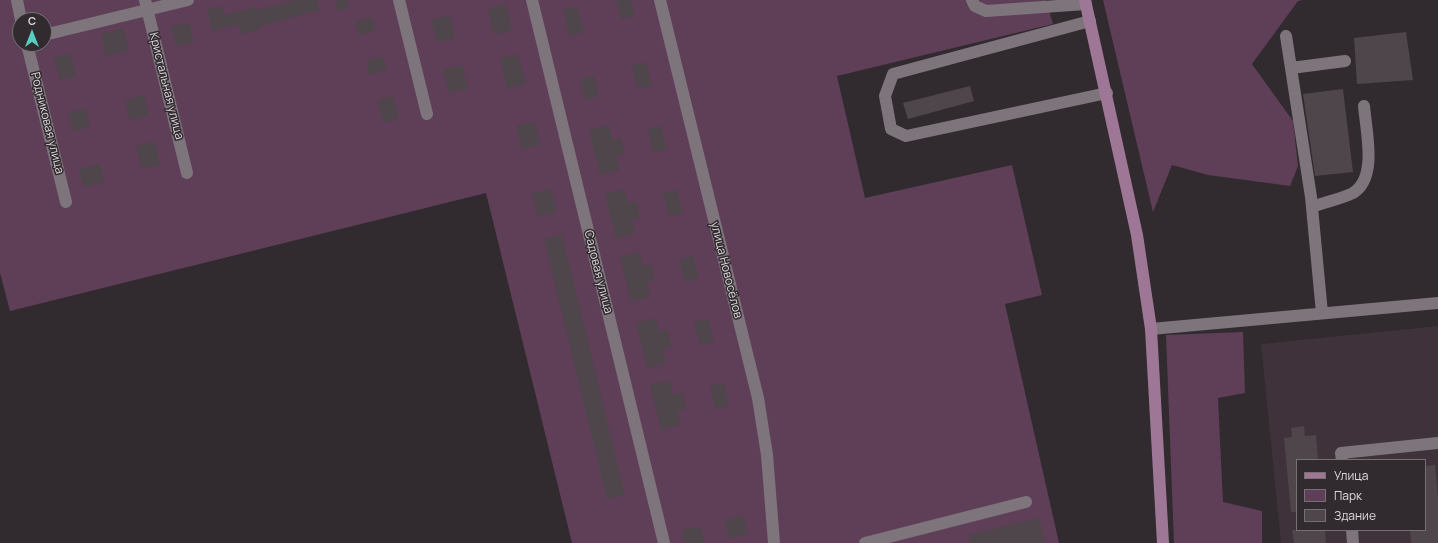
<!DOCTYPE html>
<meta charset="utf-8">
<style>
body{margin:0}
#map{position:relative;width:1438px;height:543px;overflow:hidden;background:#312a2f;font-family:Manrope,sans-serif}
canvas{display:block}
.legend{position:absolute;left:1296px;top:459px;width:130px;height:72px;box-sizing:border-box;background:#312a2f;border:1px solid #767074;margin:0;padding:5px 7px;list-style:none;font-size:12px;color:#ded9dc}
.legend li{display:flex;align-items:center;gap:8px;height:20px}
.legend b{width:20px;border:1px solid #767074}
.north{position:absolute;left:12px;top:12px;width:40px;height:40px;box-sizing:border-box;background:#312a2f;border:1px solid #767074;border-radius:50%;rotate:0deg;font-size:11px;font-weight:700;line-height:16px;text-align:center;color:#ded9dc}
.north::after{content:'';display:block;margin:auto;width:14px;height:18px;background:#57cec1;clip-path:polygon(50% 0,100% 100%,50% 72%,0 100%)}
</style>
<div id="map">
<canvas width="1438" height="543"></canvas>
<ul class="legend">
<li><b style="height:5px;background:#9f7796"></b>Улица</li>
<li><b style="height:11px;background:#5f3f57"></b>Парк</li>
<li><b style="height:11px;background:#4f464c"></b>Здание</li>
</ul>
<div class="north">С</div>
</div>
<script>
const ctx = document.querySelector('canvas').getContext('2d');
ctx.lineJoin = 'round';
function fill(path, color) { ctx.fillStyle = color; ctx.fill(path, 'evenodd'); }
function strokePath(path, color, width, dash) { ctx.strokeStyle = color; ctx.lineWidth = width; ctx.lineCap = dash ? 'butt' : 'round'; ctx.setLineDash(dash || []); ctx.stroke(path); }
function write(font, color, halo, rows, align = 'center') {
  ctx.font = font + ' Manrope,sans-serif'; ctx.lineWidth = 3; ctx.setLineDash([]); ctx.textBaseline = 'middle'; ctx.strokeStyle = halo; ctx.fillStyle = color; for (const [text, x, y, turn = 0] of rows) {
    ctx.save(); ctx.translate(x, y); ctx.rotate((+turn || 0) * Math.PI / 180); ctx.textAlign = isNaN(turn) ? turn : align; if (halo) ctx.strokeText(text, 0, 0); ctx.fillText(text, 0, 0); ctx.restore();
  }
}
const built = new Path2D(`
 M 1438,326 L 1438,543 L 1281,543 L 1261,344 ZM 1297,460 L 1425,460 L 1425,530 L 1297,530 Z`);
const green = new Path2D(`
 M 0,0 L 1046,0 L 1053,24 L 837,76 L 865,198 L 1012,165 L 1042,295 L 1005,304 L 1059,543 L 572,543 L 486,193 L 10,311 L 0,273 ZM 20,20 L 44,20 L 44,44 L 20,44 Z
 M 1103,0 L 1303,0 L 1298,1 L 1252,64 L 1293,121 L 1298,166 L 1290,186 L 1208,175 L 1172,165 L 1153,212 Z
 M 1243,332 L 1245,393 L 1218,398 L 1223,502 L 1262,511 L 1262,543 L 1174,543 L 1166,335 Z`);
const building = new Path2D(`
 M 296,0 L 317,0 L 320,10 L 260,26 L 261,29 L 240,34 L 238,25 L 212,31 L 207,9 L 222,6 L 224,15 L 256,7 L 257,10 Z
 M 335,0 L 347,0 L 349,8 L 338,11 Z
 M 616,0 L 631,0 L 635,16 L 621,19 Z
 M 506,4 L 512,30 L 494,35 L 488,9 Z
 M 577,7 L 584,32 L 569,36 L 563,10 Z
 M 450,15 L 455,39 L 437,42 L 431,20 Z
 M 372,17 L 376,31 L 358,35 L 355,21 Z
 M 189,22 L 194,42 L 176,46 L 171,27 Z
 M 123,28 L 129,50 L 106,56 L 101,34 Z
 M 1406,32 L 1413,80 L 1357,84 L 1354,38 Z
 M 71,53 L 76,76 L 60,80 L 54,57 Z
 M 518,54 L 526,84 L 507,89 L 500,58 Z
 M 383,57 L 387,70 L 369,75 L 366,61 Z
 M 646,62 L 652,85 L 638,89 L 632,65 Z
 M 462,65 L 468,89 L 449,93 L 443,69 Z
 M 594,76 L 599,96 L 585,100 L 580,79 Z
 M 970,86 L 974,101 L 908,119 L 903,103 Z
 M 1343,89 L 1353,172 L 1315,176 L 1303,94 Z
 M 144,95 L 149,115 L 130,120 L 125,100 Z
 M 393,96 L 399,119 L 383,123 L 378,100 Z
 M 86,108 L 90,127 L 73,131 L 68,113 Z
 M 535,121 L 540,145 L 522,149 L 516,126 Z
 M 609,125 L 612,140 L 621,138 L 625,154 L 616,156 L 620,170 L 600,175 L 589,130 Z
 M 661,126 L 667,149 L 653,153 L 648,129 Z
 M 155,141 L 160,165 L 142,169 L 136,146 Z
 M 100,164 L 105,182 L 83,187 L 79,169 Z
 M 551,189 L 557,212 L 538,217 L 532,193 Z
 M 624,189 L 628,203 L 636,201 L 640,218 L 632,220 L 635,234 L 616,239 L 605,194 Z
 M 677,190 L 683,213 L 669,217 L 663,193 Z
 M 562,234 L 625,495 L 607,499 L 544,239 Z
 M 640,252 L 643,266 L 651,264 L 655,280 L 647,282 L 650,297 L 631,301 L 620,257 Z
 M 693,256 L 699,279 L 685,282 L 679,259 Z
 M 656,318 L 659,332 L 668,330 L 672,347 L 663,349 L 666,363 L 647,368 L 636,323 Z
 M 708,319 L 714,342 L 700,345 L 694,322 Z
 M 670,380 L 673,395 L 683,392 L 686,409 L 677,411 L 680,425 L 661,430 L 650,385 Z
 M 724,383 L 729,406 L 715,409 L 710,386 Z
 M 1304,426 L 1305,436 L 1316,435 L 1318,460 L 1297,460 L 1297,512 L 1291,512 L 1284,438 L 1292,437 L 1291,428 Z
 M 1435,465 L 1438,498 L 1438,543 L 1411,543 L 1410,530 L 1425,530 L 1425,466 Z
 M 743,515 L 748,534 L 729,538 L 725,520 Z
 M 1039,518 L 1045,543 L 970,543 L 968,535 Z
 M 700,526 L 705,543 L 685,543 L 682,530 Z
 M 1292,530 L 1325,530 L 1326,543 L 1294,543 Z`);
const minor = new Path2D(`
 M 17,0 L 21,20
 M 145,0 L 187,173
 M 399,0 L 427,114
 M 532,0 L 664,543
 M 660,0 L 758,398 L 767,455 L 774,543
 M 972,0 L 975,6 L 986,11 L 1086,4
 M 1090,21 L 893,74 L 885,96 L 891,129 L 906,136 L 1107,93
 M 44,35 L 188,0
 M 1286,36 L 1311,197 L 1322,313
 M 27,44 L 66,202
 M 1291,68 L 1345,61
 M 1312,207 C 1325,202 1341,199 1353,193 C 1378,178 1366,131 1364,106
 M 1151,329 L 1438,303
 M 1342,460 L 1341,453 L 1438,443
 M 1352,530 L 1353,543
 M 865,543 L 1026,502`);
const major = new Path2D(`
 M 1085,0 L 1137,235 L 1151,329 L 1163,543`);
const streetNames = [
 ["Кристальная улица",166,86,76],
 ["Родниковая улица",47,123,76],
 ["улица Новосёлов",726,270,76],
 ["Садовая улица",598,272,76]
];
fill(built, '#3f323b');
fill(green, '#5f3f57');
fill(building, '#4f464c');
strokePath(minor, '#7e757c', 12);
strokePath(major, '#9f7796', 12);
write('12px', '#ded9dc', '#312a2f', streetNames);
</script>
